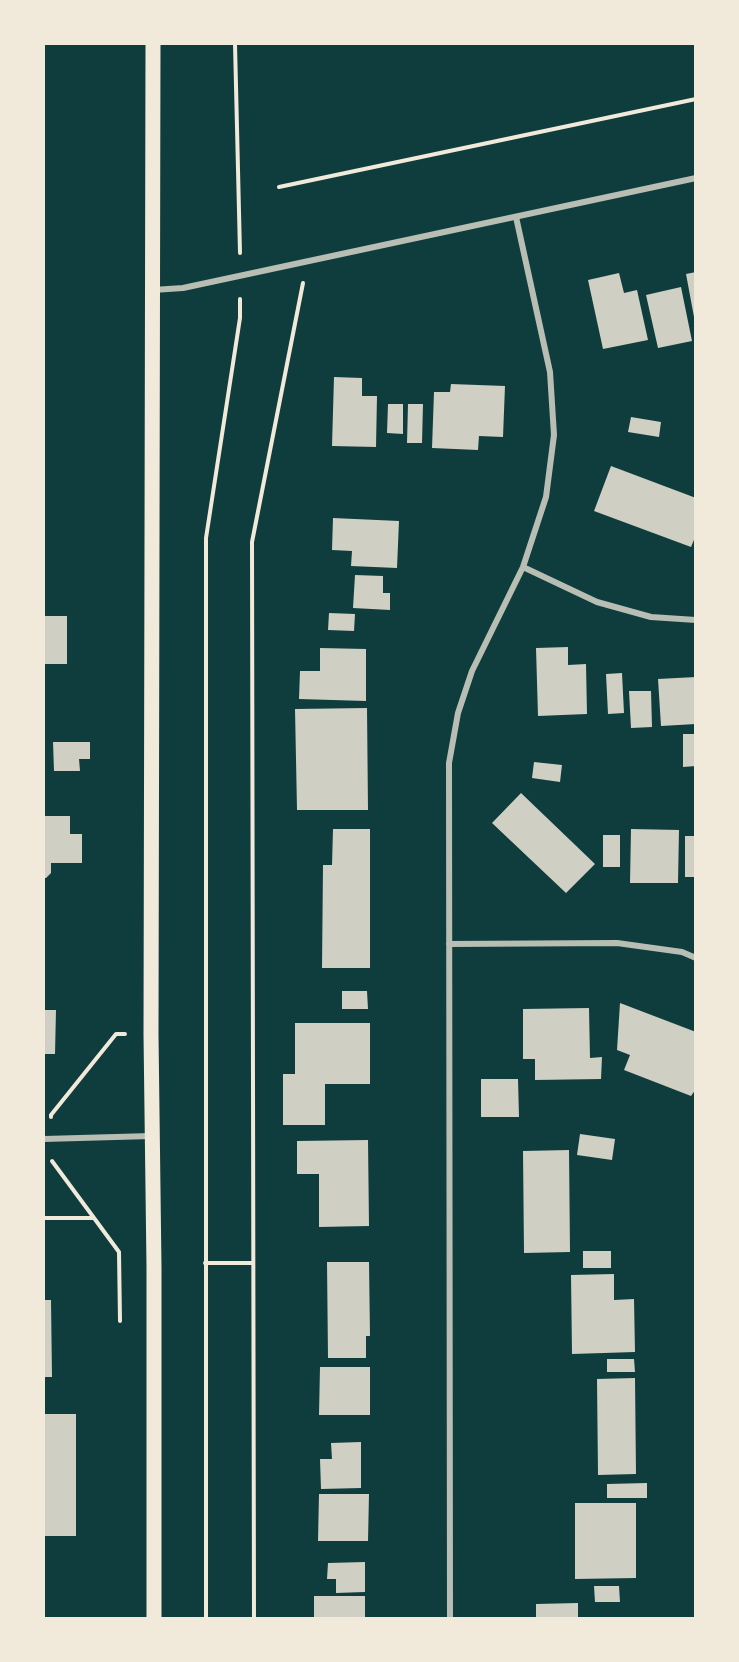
<!DOCTYPE html>
<style>
body{margin:0}
#map{position:relative;width:739px;height:1662px;overflow:hidden;background:#0f3d3e;font-family:"PT Sans Narrow",sans-serif}
canvas{display:block}
.frame{position:absolute;inset:0;border:45px solid #f1e9da;pointer-events:none}
</style>
<div id="map">
<canvas width="739" height="1662"></canvas>
<div class="frame"></div>
</div>
<script>
const ctx = document.querySelector('canvas').getContext('2d');
ctx.lineJoin = 'round';
function fill(path, color) { ctx.fillStyle = color; ctx.fill(path, 'evenodd'); }
function strokePath(path, color, width, dash) { ctx.strokeStyle = color; ctx.lineWidth = width; ctx.lineCap = dash ? 'butt' : 'round'; ctx.setLineDash(dash || []); ctx.stroke(path); }
const building = new Path2D(`
 M 696,272 L 696,317 L 694,317 L 686,274 Z
 M 619,273 L 624,293 L 637,290 L 648,340 L 603,349 L 588,280 Z
 M 681,287 L 692,341 L 658,348 L 646,295 Z
 M 334,377 L 362,378 L 362,396 L 377,396 L 376,447 L 332,446 Z
 M 451,384 L 505,386 L 503,437 L 479,436 L 478,450 L 432,448 L 434,392 L 450,392 Z
 M 388,404 L 403,404 L 403,434 L 387,433 Z
 M 408,404 L 423,404 L 422,443 L 407,443 Z
 M 631,417 L 661,422 L 659,437 L 628,432 Z
 M 611,466 L 696,498 L 696,535 L 691,547 L 594,511 Z
 M 333,518 L 399,521 L 397,568 L 351,566 L 352,551 L 332,550 Z
 M 355,575 L 383,576 L 383,593 L 390,593 L 390,610 L 353,608 Z
 M 329,613 L 355,614 L 354,631 L 328,630 Z
 M 44,616 L 67,616 L 67,664 L 44,664 Z
 M 568,647 L 568,665 L 586,664 L 587,714 L 538,716 L 536,648 Z
 M 320,648 L 366,649 L 366,701 L 299,699 L 300,671 L 320,671 Z
 M 622,673 L 624,713 L 608,714 L 606,674 Z
 M 696,677 L 696,724 L 661,726 L 658,679 Z
 M 629,691 L 651,691 L 652,727 L 631,728 Z
 M 367,708 L 368,810 L 297,810 L 295,709 Z
 M 683,734 L 696,734 L 696,766 L 683,767 Z
 M 53,742 L 90,742 L 90,759 L 79,759 L 80,771 L 54,771 Z
 M 534,762 L 562,765 L 560,782 L 532,778 Z
 M 521,793 L 595,864 L 566,893 L 492,823 Z
 M 44,816 L 70,816 L 70,834 L 82,834 L 82,863 L 51,863 L 51,873 L 46,878 L 44,878 Z
 M 333,829 L 370,829 L 370,968 L 322,968 L 323,865 L 332,865 Z
 M 631,829 L 679,830 L 678,883 L 630,883 Z
 M 603,835 L 620,835 L 620,867 L 603,867 Z
 M 685,836 L 696,836 L 696,877 L 685,877 Z
 M 342,991 L 367,991 L 368,1009 L 342,1009 Z
 M 620,1003 L 696,1032 L 696,1089 L 691,1096 L 624,1070 L 630,1055 L 617,1050 Z
 M 589,1008 L 590,1058 L 602,1057 L 601,1079 L 535,1080 L 535,1059 L 523,1059 L 523,1009 Z
 M 44,1010 L 56,1010 L 55,1054 L 44,1054 Z
 M 295,1023 L 370,1023 L 370,1084 L 325,1084 L 325,1125 L 283,1125 L 283,1074 L 295,1074 Z
 M 481,1079 L 518,1079 L 519,1117 L 481,1117 Z
 M 580,1134 L 615,1139 L 612,1160 L 577,1155 Z
 M 368,1140 L 369,1226 L 319,1227 L 319,1174 L 297,1174 L 297,1141 Z
 M 569,1150 L 570,1252 L 524,1253 L 523,1151 Z
 M 583,1251 L 611,1251 L 611,1268 L 583,1268 Z
 M 327,1262 L 369,1262 L 370,1336 L 366,1336 L 366,1358 L 328,1358 Z
 M 614,1274 L 614,1300 L 634,1299 L 635,1352 L 572,1354 L 571,1275 Z
 M 44,1300 L 51,1300 L 52,1377 L 44,1377 Z
 M 607,1359 L 634,1359 L 635,1372 L 607,1372 Z
 M 320,1367 L 370,1367 L 370,1415 L 319,1415 Z
 M 635,1378 L 636,1474 L 598,1475 L 597,1379 Z
 M 44,1414 L 76,1414 L 76,1536 L 44,1536 Z
 M 361,1442 L 361,1488 L 321,1489 L 320,1459 L 332,1459 L 331,1443 Z
 M 647,1483 L 647,1498 L 607,1498 L 607,1484 Z
 M 319,1494 L 369,1494 L 368,1541 L 318,1541 Z
 M 575,1503 L 636,1503 L 636,1578 L 575,1579 Z
 M 365,1562 L 365,1592 L 336,1593 L 336,1579 L 327,1579 L 328,1563 Z
 M 594,1586 L 619,1586 L 620,1602 L 595,1602 Z
 M 314,1596 L 365,1596 L 365,1618 L 314,1618 Z
 M 578,1603 L 578,1618 L 536,1618 L 536,1604 Z`);
const path = new Path2D(`
 M 235,44 L 240,253
 M 279,187 L 696,99
 M 51,1117 L 51,1115 L 116,1034 L 125,1034
 M 52,1161 L 94,1218
 M 44,1218 L 94,1218 L 119,1252 L 120,1321
 M 205,1263 L 253,1263
 M 206,1618 L 206,538 L 240,318 L 240,299
 M 254,1618 L 252,542 L 303,283`);
const minor = new Path2D(`
 M 153,290 L 183,288 L 696,178
 M 523,567 L 597,602 L 651,617 L 696,620
 M 449,944 L 617,943 L 682,952 L 696,958
 M 44,1139 L 151,1136
 M 450,1618 L 449,763 L 458,713 L 472,671 L 523,567 L 546,497 L 554,435 L 550,372 L 516,217`);
const primary = new Path2D(`
 M 153,44 L 151,1034 L 154,1268 L 154,1618`);
fill(building, '#cfcfc3');
strokePath(path, '#f1e9da', 4);
strokePath(minor, '#b8beb3', 6);
strokePath(primary, '#f1e9da', 15);
</script>
